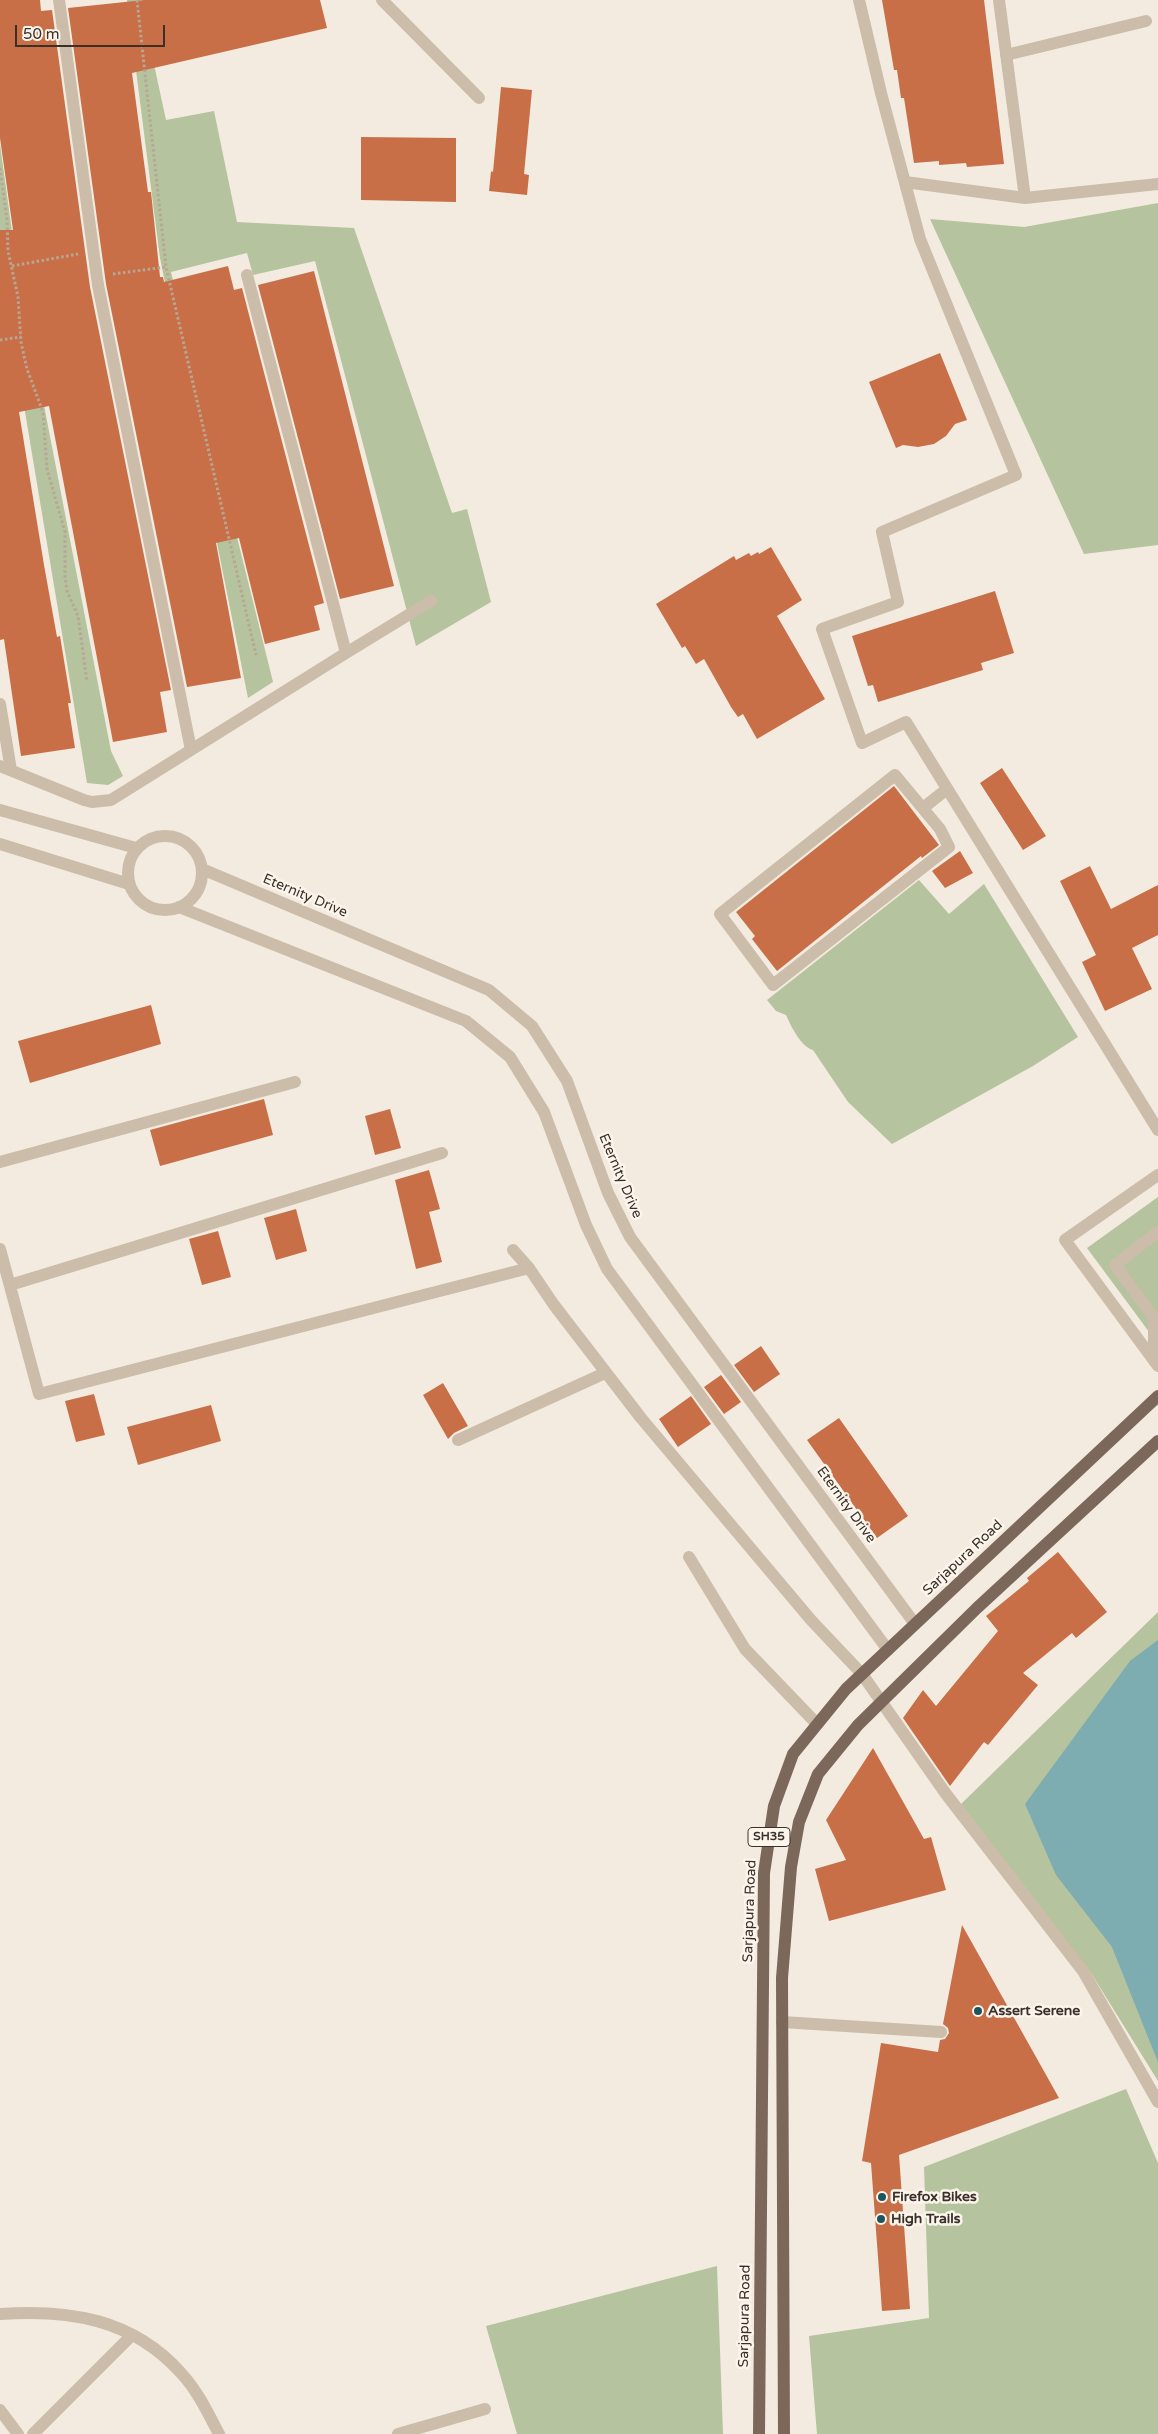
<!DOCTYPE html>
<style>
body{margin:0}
#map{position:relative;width:1158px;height:2434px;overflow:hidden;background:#f3ebdf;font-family:"Varela Round",sans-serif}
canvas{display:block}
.scale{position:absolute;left:15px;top:25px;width:150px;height:22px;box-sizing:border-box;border:2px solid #3a302a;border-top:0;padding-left:6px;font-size:15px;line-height:18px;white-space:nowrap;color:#3a302a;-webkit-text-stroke:4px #fbf5ec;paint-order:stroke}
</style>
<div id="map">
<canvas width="1158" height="2434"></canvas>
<div class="scale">50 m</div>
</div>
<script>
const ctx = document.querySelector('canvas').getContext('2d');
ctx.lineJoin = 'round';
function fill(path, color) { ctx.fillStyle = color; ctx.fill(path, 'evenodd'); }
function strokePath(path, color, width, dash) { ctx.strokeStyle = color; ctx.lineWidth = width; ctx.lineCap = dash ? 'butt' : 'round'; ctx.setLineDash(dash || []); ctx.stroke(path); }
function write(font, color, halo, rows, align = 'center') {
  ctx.font = font + ' "Varela Round",sans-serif'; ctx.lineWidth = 5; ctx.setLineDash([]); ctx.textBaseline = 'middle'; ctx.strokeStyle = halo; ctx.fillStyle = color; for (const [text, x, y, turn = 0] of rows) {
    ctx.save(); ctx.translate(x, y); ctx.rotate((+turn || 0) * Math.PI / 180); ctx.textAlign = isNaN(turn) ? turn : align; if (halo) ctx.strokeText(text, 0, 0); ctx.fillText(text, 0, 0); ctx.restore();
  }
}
const green = new Path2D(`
 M 127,0 L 140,0 L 166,120 L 214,111 L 237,222 L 354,228 L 452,513 L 467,509 L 491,602 L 416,646 L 315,261 L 253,275 L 247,253 L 171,272 L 273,682 L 248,698 L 160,258 Z
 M 0,144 L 16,261 L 111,751 L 123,776 L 108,785 L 87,783 L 0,262 Z
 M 1158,203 L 1158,545 L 1084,554 L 930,219 L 1024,227 Z
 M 919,880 L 949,914 L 984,884 L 1078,1037 L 1033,1066 L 892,1144 L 848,1102 L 813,1050 C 801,1047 791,1026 786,1015 L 776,1011 L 767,1000 Z
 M 1158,1197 L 1158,1344 L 1087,1248 Z
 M 1158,1612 L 1158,2081 L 1091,1973 L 961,1804 Z
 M 1126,2089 L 1158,2163 L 1158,2434 L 817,2434 L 809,2336 L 929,2318 L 924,2167 Z
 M 717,2266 L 723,2434 L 517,2434 L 486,2326 Z`);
const water = new Path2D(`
 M 1158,1640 L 1158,2062 L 1112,1947 L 1056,1875 L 1025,1804 L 1130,1661 Z`);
const building = new Path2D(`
 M 0,0 L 40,0 L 41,11 L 52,10 L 90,287 L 171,690 L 160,692 L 167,732 L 113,742 L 49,406 L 19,412 L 44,565 L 57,637 L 60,636 L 71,703 L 68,703 L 75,748 L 21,756 L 4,639 L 0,640 L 0,230 L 13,230 L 0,138 Z
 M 144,0 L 320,0 L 327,28 L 132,73 L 148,192 L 151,192 L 160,277 L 163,277 L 164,282 L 228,266 L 234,290 L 242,288 L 324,603 L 314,606 L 320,630 L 265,644 L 239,538 L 216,543 L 241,678 L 187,687 L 106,284 L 68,8 Z
 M 882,0 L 984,0 L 1004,164 L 967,167 L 966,163 L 939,165 L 939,161 L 914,163 L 904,98 L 901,98 L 897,70 L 894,70 Z
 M 501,87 L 532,90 L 524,174 L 529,175 L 527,195 L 489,191 L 491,171 L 493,172 Z
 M 361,137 L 456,138 L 456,202 L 361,200 Z
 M 314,271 L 394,586 L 340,599 L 258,285 Z
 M 940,353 L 967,420 L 955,424 L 946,436 L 934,444 L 918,447 L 903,445 L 896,448 L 869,382 Z
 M 771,547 L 802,600 L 777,616 L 825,699 L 757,739 L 743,714 L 738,717 L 731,707 L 704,659 L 696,664 L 685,646 L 682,648 L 656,604 L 734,556 L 736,560 L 749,553 L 751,556 L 758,552 L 759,554 Z
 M 995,591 L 1014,653 L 981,663 L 983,670 L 878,702 L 873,685 L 868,686 L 852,636 Z
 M 1002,768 L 1046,836 L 1023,850 L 980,783 Z
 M 894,786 L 939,845 L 922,858 L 921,856 L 777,971 L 752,939 L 755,936 L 736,912 Z
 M 960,851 L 973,873 L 945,888 L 932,871 Z
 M 1090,866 L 1111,909 L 1158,885 L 1158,935 L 1132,948 L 1152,989 L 1105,1011 L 1082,962 L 1096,955 L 1060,881 Z
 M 151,1005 L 161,1044 L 30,1083 L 18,1041 Z
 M 264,1099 L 273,1135 L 160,1166 L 150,1130 Z
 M 390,1109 L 401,1148 L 375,1155 L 365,1116 Z
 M 429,1170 L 440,1209 L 429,1212 L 442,1262 L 416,1269 L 395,1180 Z
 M 296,1209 L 307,1251 L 276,1260 L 264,1218 Z
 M 218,1231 L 231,1277 L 202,1285 L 189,1239 Z
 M 761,1346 L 780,1374 L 754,1392 L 734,1365 Z
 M 721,1375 L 741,1402 L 724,1414 L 704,1387 Z
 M 443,1383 L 468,1426 L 454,1433 L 448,1439 L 423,1395 Z
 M 94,1394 L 105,1435 L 76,1442 L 65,1401 Z
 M 691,1396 L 711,1424 L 678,1447 L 659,1419 Z
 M 211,1405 L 221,1441 L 138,1465 L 127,1427 Z
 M 839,1418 L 908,1516 L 877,1538 L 807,1440 Z
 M 1058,1552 L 1107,1612 L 1076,1638 L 1072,1633 L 1023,1673 L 1038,1685 L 988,1745 L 984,1742 L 950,1786 L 903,1718 L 923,1690 L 936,1706 L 998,1631 L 986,1616 L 1029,1581 L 1027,1578 Z
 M 873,1748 L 924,1839 L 931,1837 L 946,1890 L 829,1921 L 815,1869 L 846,1860 L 826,1820 Z
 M 962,1925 L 1059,2098 L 899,2155 L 910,2309 L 882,2311 L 871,2163 L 862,2161 L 881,2043 L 938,2052 L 940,2040 L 945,2039 L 949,2033 L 948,2028 L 943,2024 Z`);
const path = new Path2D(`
 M 137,0 L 166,267 L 256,655
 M 0,168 L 7,220 L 8,251 L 18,297 L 21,342 L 27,369 L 43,412 L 47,469 L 65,532 L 65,577 L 67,591 L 78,616 L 87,682
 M 12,266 L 78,254
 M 113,274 L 166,267
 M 0,340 L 21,337`);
const minor = new Path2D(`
 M 59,0 L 98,285 L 191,750
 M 382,0 L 479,98
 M 859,0 L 881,93 L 920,239 L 1016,475 L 882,532 L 898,602 L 822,629 L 862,743 L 906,722 L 1158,1130
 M 999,0 L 1025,198
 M 1006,55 L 1146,21
 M 905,182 L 1025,198 L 1158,184
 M 346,653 L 431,601
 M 0,704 L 11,770
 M 0,766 L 84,800 L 92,802 L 111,800 L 346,653 L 247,275
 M 895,775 L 940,829 L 949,847 L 773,985 L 720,914 Z
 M 923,808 L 947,789
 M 0,810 L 136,848
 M128 873a37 37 0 1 1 74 0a37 37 0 1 1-74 0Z
 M 0,844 L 129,884
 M 202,869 L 489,990 L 532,1026 L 567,1081 L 608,1193 L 630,1237 L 915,1624
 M 179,907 L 466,1021 L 510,1057 L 544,1112 L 586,1225 L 607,1269 L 888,1650
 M 0,1162 L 295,1082
 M 1158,1175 L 1065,1240 L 1158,1366
 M 0,1249 L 39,1394 L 529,1268
 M 513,1250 L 529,1268 L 554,1305 L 641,1418 L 811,1620 L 862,1674 L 946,1794 L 1083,1971 L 1158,2102
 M 10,1285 L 442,1153
 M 1154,1361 L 1154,1318 L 1115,1265 L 1158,1232
 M 458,1440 L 605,1373
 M 689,1557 L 745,1649 L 817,1724
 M 782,2022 L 941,2032
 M 0,2314 C 69,2309 133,2319 181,2373 C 197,2390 208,2413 219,2434
 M 0,2410 L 18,2434
 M 33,2434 L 132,2335
 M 398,2434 L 485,2409`);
const major = new Path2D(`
 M 759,2434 L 764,1873 L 774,1806 L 793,1754 L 846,1689 L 862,1674 L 1158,1396
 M 784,2434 L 782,1978 L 791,1867 L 799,1822 L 818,1774 L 858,1725 L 977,1608 L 1158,1441`);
const markers = [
 [978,2011,5,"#1e555d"],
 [882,2197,5,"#1e555d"],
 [881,2219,5,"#1e555d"]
];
const shields = [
 [769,1837,42]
];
const shieldNames = [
 ["SH35",769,1837]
];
const streetNames = [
 ["Eternity Drive",305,896,23],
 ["Eternity Drive",620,1176,67],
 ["Eternity Drive",846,1505,54],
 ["Sarjapura Road",963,1558,-43],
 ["Sarjapura Road",750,1911,-88],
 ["Sarjapura Road",745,2316,-89]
];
const poiNames = [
 ["Assert Serene",988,2011],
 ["Firefox Bikes",892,2197],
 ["High Trails",891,2219]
];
fill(green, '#b5c39e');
fill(water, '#7dacb1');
fill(building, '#c86f48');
strokePath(path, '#b8a694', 3, [2.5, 2.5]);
strokePath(minor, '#ccbcaa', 12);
strokePath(major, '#7c685b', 12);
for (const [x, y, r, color] of markers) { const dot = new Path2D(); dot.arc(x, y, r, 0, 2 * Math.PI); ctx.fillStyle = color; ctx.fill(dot); strokePath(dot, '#fbf5ec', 2); }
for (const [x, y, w] of shields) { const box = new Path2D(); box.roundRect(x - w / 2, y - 9.5, w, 19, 4); ctx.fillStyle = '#fbf5ec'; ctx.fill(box); strokePath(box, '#3a302a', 1); }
write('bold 12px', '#3a302a', null, shieldNames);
write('14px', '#3a302a', '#fbf5ec', streetNames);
write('bold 14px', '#3a302a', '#fbf5ec', poiNames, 'left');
</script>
